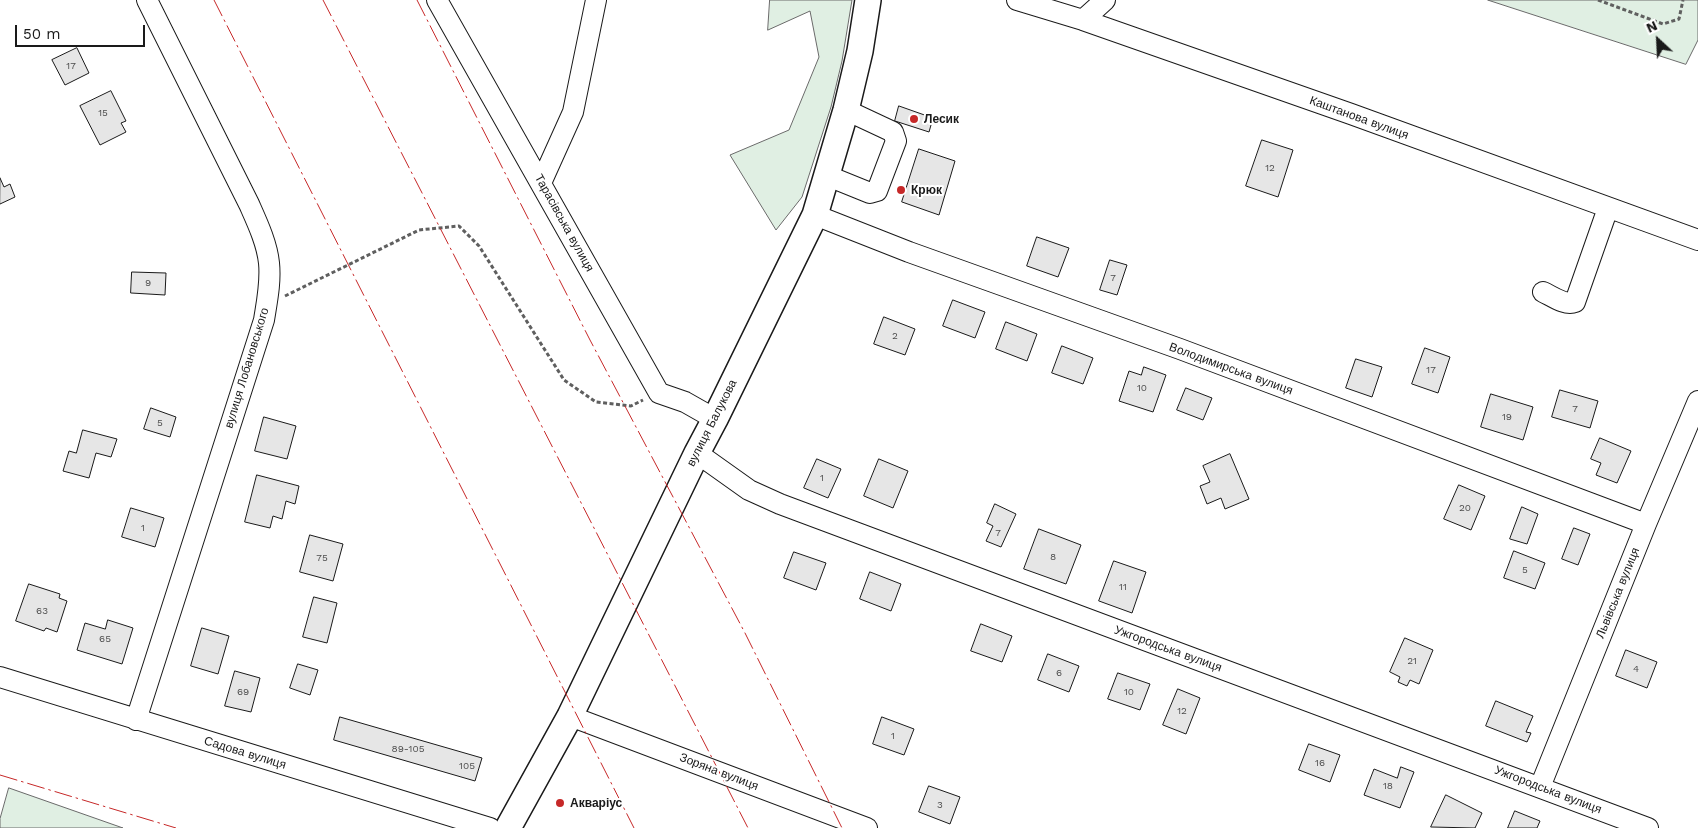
<!DOCTYPE html>
<meta charset="utf-8">
<style>
body{margin:0}
#map{position:relative;width:1698px;height:828px;overflow:hidden;background:#fff;font-family:"Work Sans",sans-serif}
canvas{display:block}
.north{position:absolute;left:1633px;top:15px;width:50px;height:50px;-webkit-text-stroke:4px #fff;paint-order:stroke;rotate:335deg;font-size:14px;font-weight:700;line-height:20px;text-align:center;color:#1a1a1a}
.north::after{content:'';display:block;margin:auto;width:18px;height:22px;background:#1a1a1a;clip-path:polygon(50% 0,100% 100%,50% 72%,0 100%)}
.scale{position:absolute;left:15px;top:25px;width:130px;height:22px;box-sizing:border-box;border:2px solid #1a1a1a;border-top:0;padding-left:6px;font-size:15px;line-height:18px;white-space:nowrap;color:#1a1a1a;-webkit-text-stroke:4px #fff;paint-order:stroke}
</style>
<div id="map">
<canvas width="1698" height="828"></canvas>
<div class="north">N</div>
<div class="scale">50 m</div>
</div>
<script>
const ctx = document.querySelector('canvas').getContext('2d');
ctx.lineJoin = 'round';
function fill(path, color) { ctx.fillStyle = color; ctx.fill(path, 'evenodd'); }
function strokePath(path, color, width, dash) { ctx.strokeStyle = color; ctx.lineWidth = width; ctx.lineCap = dash ? 'butt' : 'round'; ctx.setLineDash(dash || []); ctx.stroke(path); }
function write(font, color, halo, rows, align = 'center') {
  ctx.font = font + ' "Work Sans",sans-serif'; ctx.lineWidth = 4; ctx.setLineDash([]); ctx.textBaseline = 'middle'; ctx.strokeStyle = halo; ctx.fillStyle = color; for (const [text, x, y, turn = 0] of rows) {
    ctx.save(); ctx.translate(x, y); ctx.rotate((+turn || 0) * Math.PI / 180); ctx.textAlign = isNaN(turn) ? turn : align; if (halo) ctx.strokeText(text, 0, 0); ctx.fillText(text, 0, 0); ctx.restore();
  }
}
const green = new Path2D(`
 M 770,0 L 852,0 L 842,61 L 831,107 L 802,197 L 776,230 L 730,155 L 789,130 L 819,57 L 810,11 L 768,30 Z
 M 1488,0 L 1698,0 L 1698,40 L 1686,64 Z
 M 9,788 L 123,828 L 0,828 L 0,819 Z`);
const building = new Path2D(`
 M 77,48 L 89,73 L 65,85 L 52,60 Z
 M 111,91 L 126,121 L 121,123 L 126,132 L 100,145 L 80,106 Z
 M 899,106 L 933,118 L 929,132 L 895,121 Z
 M 1262,140 L 1293,150 L 1278,197 L 1246,186 Z
 M 919,149 L 955,161 L 939,215 L 902,202 Z
 M 0,178 L 4,187 L 10,184 L 15,197 L 0,204 Z
 M 1037,237 L 1069,248 L 1058,277 L 1027,266 Z
 M 1110,260 L 1127,265 L 1117,295 L 1100,290 Z
 M 132,272 L 166,273 L 165,295 L 131,293 Z
 M 953,300 L 985,312 L 975,338 L 943,326 Z
 M 884,317 L 915,329 L 905,355 L 874,344 Z
 M 1006,322 L 1037,334 L 1027,361 L 996,349 Z
 M 1062,346 L 1093,358 L 1083,384 L 1052,373 Z
 M 1425,348 L 1450,357 L 1438,393 L 1412,384 Z
 M 1356,359 L 1382,367 L 1372,397 L 1346,388 Z
 M 1144,367 L 1166,375 L 1153,412 L 1119,401 L 1129,371 L 1141,375 Z
 M 1186,388 L 1212,398 L 1203,420 L 1177,410 Z
 M 1560,390 L 1598,401 L 1590,428 L 1552,417 Z
 M 1491,394 L 1533,407 L 1523,440 L 1481,427 Z
 M 151,408 L 176,417 L 170,437 L 144,429 Z
 M 264,417 L 296,426 L 287,459 L 255,451 Z
 M 83,430 L 117,439 L 111,457 L 96,453 L 89,478 L 63,471 L 69,451 L 76,453 Z
 M 1600,438 L 1631,451 L 1617,483 L 1596,475 L 1601,463 L 1591,459 Z
 M 1230,454 L 1249,499 L 1225,509 L 1221,498 L 1207,504 L 1200,486 L 1210,482 L 1203,466 Z
 M 817,459 L 841,469 L 828,498 L 804,488 Z
 M 879,459 L 908,471 L 893,508 L 864,496 Z
 M 257,475 L 299,486 L 295,504 L 286,501 L 282,519 L 273,516 L 270,528 L 245,522 Z
 M 1459,485 L 1485,496 L 1471,530 L 1444,519 Z
 M 995,504 L 1016,514 L 1001,547 L 986,541 L 993,526 L 987,523 Z
 M 1522,507 L 1538,514 L 1527,544 L 1510,539 Z
 M 131,508 L 164,518 L 155,547 L 122,537 Z
 M 1574,528 L 1590,534 L 1578,565 L 1562,559 Z
 M 1039,529 L 1081,545 L 1066,584 L 1024,569 Z
 M 310,535 L 343,544 L 333,581 L 300,572 Z
 M 1514,551 L 1545,563 L 1535,589 L 1504,578 Z
 M 794,552 L 826,563 L 816,590 L 784,578 Z
 M 1114,561 L 1146,572 L 1132,613 L 1099,601 Z
 M 870,572 L 901,584 L 891,611 L 860,599 Z
 M 29,584 L 60,594 L 59,598 L 67,601 L 57,632 L 46,628 L 44,631 L 16,621 Z
 M 314,597 L 337,603 L 327,643 L 303,637 Z
 M 108,620 L 133,628 L 122,664 L 77,650 L 85,623 L 105,629 Z
 M 981,624 L 1012,636 L 1002,662 L 971,651 Z
 M 202,628 L 229,636 L 218,674 L 191,666 Z
 M 1405,638 L 1433,650 L 1419,684 L 1410,680 L 1407,686 L 1398,682 L 1400,677 L 1390,672 Z
 M 1626,650 L 1657,662 L 1647,688 L 1616,676 Z
 M 1048,654 L 1079,666 L 1069,692 L 1038,680 Z
 M 298,664 L 318,670 L 310,695 L 290,688 Z
 M 235,671 L 260,678 L 251,712 L 225,706 Z
 M 1118,673 L 1150,684 L 1140,710 L 1108,699 Z
 M 1178,689 L 1200,698 L 1186,734 L 1163,725 Z
 M 1496,701 L 1533,716 L 1526,732 L 1531,733 L 1527,742 L 1486,726 Z
 M 340,717 L 482,758 L 475,781 L 334,740 Z
 M 882,717 L 914,729 L 904,755 L 873,744 Z
 M 1309,744 L 1340,755 L 1330,782 L 1299,770 Z
 M 1401,767 L 1414,772 L 1400,808 L 1364,795 L 1374,769 L 1397,778 Z
 M 929,786 L 960,797 L 950,824 L 919,812 Z
 M 1446,795 L 1482,813 L 1475,828 L 1431,827 Z
 M 1515,811 L 1540,821 L 1537,828 L 1508,828 Z`);
const path = new Path2D(`
 M 1598,0 L 1663,24 L 1679,19 L 1683,0
 M 285,296 L 419,230 L 459,226 L 479,246 L 564,380 L 596,402 L 631,406 L 643,400`);
const minor = new Path2D(`
 M 437,0 L 659,393 L 685,402 L 715,419
 M 1017,0 L 1083,20 L 1351,114 L 1698,240
 M 1083,20 L 1105,0
 M 828,176 L 870,193 L 877,191 L 896,141 L 893,132 L 846,110
 M 541,183 L 573,112 L 596,0
 M 815,215 L 909,252 L 1180,349 L 1646,524
 M 1543,292 C 1552,296 1565,306 1575,302 L 1608,208
 M 697,453 L 749,490 L 780,504 L 1648,828
 M 0,677 L 490,828
 M 570,716 L 867,828
 M 136,720 L 264,320 C 267,301 271,282 269,263 C 267,243 257,222 249,204 L 147,0
 M 1540,787 L 1646,524 L 1698,401`);
const major = new Path2D(`
 M 508,828 L 570,716 L 697,453 L 715,419 L 815,215 L 846,110 L 860,51 L 868,0`);
const power = new Path2D(`
 M 214,0 L 634,828
 M 323,0 L 748,828
 M 417,0 L 590,340 L 745,633 L 842,828
 M 0,775 L 176,828`);
const markers = [
 [914,119,5,"#c62828"],
 [901,190,5,"#c62828"],
 [560,803,5,"#c62828"]
];
const numberNames = [
 ["17",71,66],
 ["15",103,113],
 ["12",1270,168],
 ["7",1113,278],
 ["9",148,283],
 ["2",895,336],
 ["17",1431,370],
 ["10",1142,388],
 ["7",1575,409],
 ["19",1507,417],
 ["5",160,423],
 ["1",822,478],
 ["20",1465,508],
 ["1",143,528],
 ["7",998,533],
 ["8",1053,557],
 ["75",322,558],
 ["5",1525,570],
 ["11",1123,587],
 ["63",42,611],
 ["65",105,639],
 ["21",1412,661],
 ["4",1636,669],
 ["6",1059,673],
 ["69",243,692],
 ["10",1129,692],
 ["12",1182,711],
 ["1",893,736],
 ["89-105",408,749],
 ["16",1320,763],
 ["105",467,766],
 ["18",1388,786],
 ["3",940,805]
];
const streetNames = [
 ["Каштанова вулиця",1359,118,20],
 ["Тарасівська вулиця",564,223,61],
 ["вулиця Лобановського",247,368,-73],
 ["Володимирська вулиця",1231,369,20],
 ["вулиця Балукова",712,423,-63],
 ["Львівська вулиця",1618,593,-68],
 ["Ужгородська вулиця",1168,649,20],
 ["Садова вулиця",245,753,17],
 ["Зоряна вулиця",719,772,21],
 ["Ужгородська вулиця",1548,790,21]
];
const poiNames = [
 ["Лесик",924,119],
 ["Крюк",911,190],
 ["Акваріус",570,803]
];
fill(green, '#e0efe3');
strokePath(green, '#6a6a6a', 1);
fill(building, '#e6e6e6');
strokePath(building, '#1a1a1a', 1);
strokePath(minor, '#1a1a1a', 22);
strokePath(major, '#1a1a1a', 28);
strokePath(path, '#5f5f5f', 3, [4, 2.5]);
strokePath(minor, '#fff', 20);
strokePath(major, '#fff', 25);
strokePath(power, '#c62828', 1, [18, 4, 2.5, 4]);
for (const [x, y, r, color] of markers) { const dot = new Path2D(); dot.arc(x, y, r, 0, 2 * Math.PI); ctx.fillStyle = color; ctx.fill(dot); strokePath(dot, '#fff', 2); }
write('10px', '#4d4d4d', null, numberNames);
write('12px', '#1a1a1a', '#fff', streetNames);
write('bold 12px', '#1a1a1a', '#fff', poiNames, 'left');
</script>
